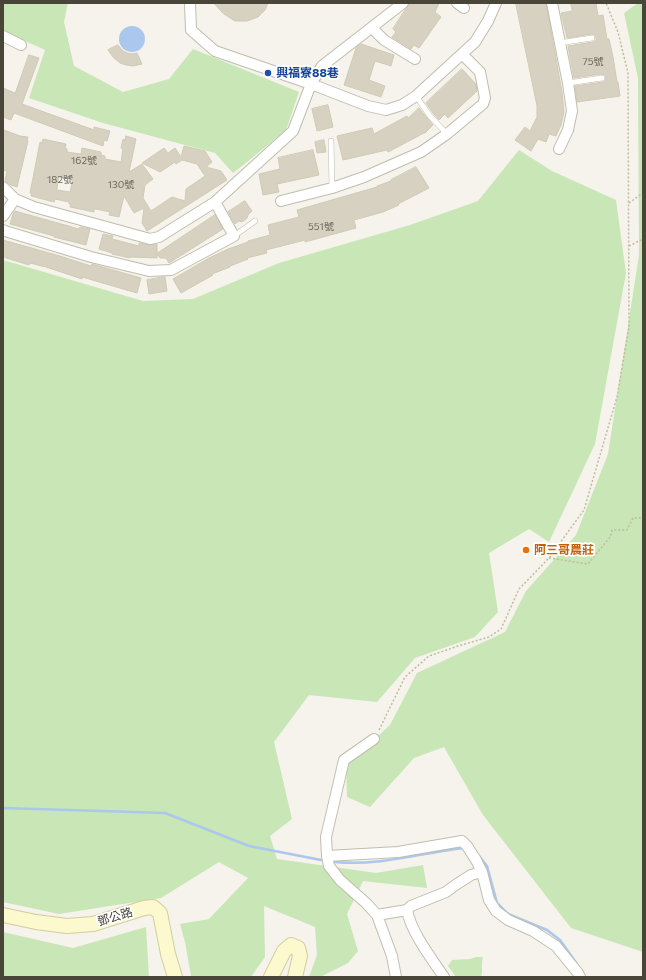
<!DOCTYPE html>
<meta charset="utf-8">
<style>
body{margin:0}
#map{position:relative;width:646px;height:980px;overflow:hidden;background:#f5f3eb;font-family:Commissioner,sans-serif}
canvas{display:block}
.frame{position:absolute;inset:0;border:4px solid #494539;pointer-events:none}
</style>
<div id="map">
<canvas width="646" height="980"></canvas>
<div class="frame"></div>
</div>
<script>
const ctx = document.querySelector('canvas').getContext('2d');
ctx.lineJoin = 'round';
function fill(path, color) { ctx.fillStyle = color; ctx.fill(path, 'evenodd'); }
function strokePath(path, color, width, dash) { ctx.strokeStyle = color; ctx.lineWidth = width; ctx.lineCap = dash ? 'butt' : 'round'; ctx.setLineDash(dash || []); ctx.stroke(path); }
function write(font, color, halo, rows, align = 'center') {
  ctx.font = font + ' Commissioner,"Noto Sans TC",sans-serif'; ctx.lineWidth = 3.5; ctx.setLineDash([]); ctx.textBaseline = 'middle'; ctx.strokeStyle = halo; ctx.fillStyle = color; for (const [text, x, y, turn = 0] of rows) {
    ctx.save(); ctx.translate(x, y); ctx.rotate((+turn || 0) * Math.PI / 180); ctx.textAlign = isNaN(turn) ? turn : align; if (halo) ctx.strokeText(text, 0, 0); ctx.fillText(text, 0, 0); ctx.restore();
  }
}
const green = new Path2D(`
 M 3,3 L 68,3 L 64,22 L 74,66 L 123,92 L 169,79 L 193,49 L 299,92 L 286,130 L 247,162 L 233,173 L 215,153 L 103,123 L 29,98 L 45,50 L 3,31 Z
 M 638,3 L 643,3 L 643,952 L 571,928 L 483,815 L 444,747 L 414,758 L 370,807 L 347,797 L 346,765 L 390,725 L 417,673 L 505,632 L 526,591 L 576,535 L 608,454 L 639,255 L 638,78 L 624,13 Z
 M 519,150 L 552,171 L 616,200 L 626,273 L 595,444 L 549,542 L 529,529 L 489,553 L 498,612 L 475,637 L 415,658 L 377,702 L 309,695 L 274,742 L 292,819 L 270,836 L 277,859 L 376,873 L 423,865 L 427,888 L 363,881 L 347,914 L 358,951 L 348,963 L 320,977 L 309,977 L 317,955 L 315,927 L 264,906 L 265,957 L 251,977 L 193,977 L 191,976 L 185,942 L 180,924 L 209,919 L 248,878 L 219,862 L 161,898 L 59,914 L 3,902 L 3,260 L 143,301 L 193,299 L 279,263 L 410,225 L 478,201 Z
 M 146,927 L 149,977 L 3,977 L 3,932 L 73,948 Z
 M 476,957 L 483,957 C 481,964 483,970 481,977 L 456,977 L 448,966 L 452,960 L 470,959 Z`);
const water = new Path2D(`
 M119 39a13 13 0 1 1 26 0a13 13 0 1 1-26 0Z`);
const stream = new Path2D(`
 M 3,808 L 165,813 L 249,846 L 321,860
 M 479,856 L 487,866 L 497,903 L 508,914 L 547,930 L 560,940 L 577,964
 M 335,862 C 375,866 415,855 455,849 L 465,848`);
const building = new Path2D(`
 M 214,3 L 268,3 L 265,10 L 258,17 L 247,21 L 235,21 L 224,14 Z
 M 410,3 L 439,3 L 435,12 L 441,17 L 419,48 L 414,45 L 411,49 L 392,37 L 396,32 L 393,29 Z
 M 516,3 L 546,3 L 562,92 L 564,112 L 561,125 L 556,136 L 549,134 L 546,142 L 538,139 L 531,151 L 515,140 L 525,127 L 530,131 L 537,117 L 537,106 Z
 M 571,3 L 596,3 L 598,16 L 603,15 L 607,39 L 609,39 L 613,57 L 617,82 L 618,82 L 620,96 L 577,102 L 575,86 L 603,82 L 605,81 L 606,78 L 605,75 L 601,74 L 574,78 L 568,46 L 593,42 L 596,40 L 596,38 L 595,35 L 592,34 L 567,38 L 561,13 L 572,11 Z
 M 361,44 L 394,55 L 391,66 L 375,61 L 369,80 L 385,86 L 381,97 L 344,85 L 356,48 Z
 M 118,45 L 123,51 L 127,53 L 132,54 L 137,53 L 142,64 L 133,66 L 126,65 L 120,63 L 113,57 L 108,50 Z
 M 29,55 L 39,58 L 22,104 L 94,130 L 94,127 L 110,131 L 107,141 L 104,140 L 103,146 L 14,113 L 11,120 L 3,117 L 3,88 L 15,93 Z
 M 462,69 L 476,84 L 477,91 L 448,118 L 445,114 L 439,120 L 433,113 L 426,103 Z
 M 328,105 L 333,127 L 317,131 L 312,109 Z
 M 419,108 L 427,118 L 433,125 L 425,133 L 424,133 L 388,152 L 387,150 L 343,160 L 337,136 L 372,128 L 374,134 L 407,116 L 408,118 Z
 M 4,130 L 20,136 L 28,137 L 27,141 L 28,141 L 17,187 L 11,185 L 5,181 L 7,171 L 3,170 L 3,135 Z
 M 126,136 L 136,139 L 129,172 L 142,164 L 153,179 L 145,185 L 143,198 L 151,211 L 172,197 L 185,201 L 186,189 L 205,176 L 197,164 L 182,160 L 176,164 L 175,162 L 160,172 L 142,163 L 164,148 L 168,153 L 175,148 L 181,157 L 184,146 L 205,151 L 212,162 L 206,167 L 221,171 L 227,180 L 147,231 L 142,223 L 144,208 L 134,213 L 124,196 L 119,217 L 109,215 L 110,212 L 96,209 L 94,209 L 94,212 L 70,207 L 71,204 L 69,204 L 69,202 L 55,199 L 54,202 L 31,196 L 32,193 L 30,193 L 40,142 L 42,143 L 43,139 L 66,144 L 65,148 L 67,149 L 67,152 L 81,154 L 82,148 L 101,152 L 101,155 L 105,156 L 105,159 L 121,162 L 123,149 L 121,148 L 123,139 L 125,140 ZM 59,177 L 73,179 L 70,192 L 57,190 Z
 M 324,140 L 326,152 L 317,153 L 315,142 Z
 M 313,150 L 319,175 L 277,184 L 279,192 L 263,195 L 259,174 L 280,169 L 278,158 Z
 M 416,167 L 429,188 L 398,204 L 399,205 L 383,212 L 354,220 L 356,228 L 305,242 L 305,240 L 266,250 L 267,253 L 247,258 L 248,259 L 230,266 L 230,267 L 212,274 L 213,275 L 181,293 L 173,279 L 209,258 L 228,249 L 248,242 L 248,241 L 270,235 L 268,225 L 299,217 L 297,210 L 377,187 L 377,186 L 391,181 L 391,180 Z
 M 245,201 L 252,211 L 248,215 L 247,218 L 242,222 L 239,221 L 235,224 L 228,212 Z
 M 15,211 L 79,229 L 80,227 L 90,229 L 86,245 L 54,237 L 54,236 L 10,224 L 13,214 Z
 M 215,215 L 223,229 L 169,263 L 166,258 L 160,258 L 157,254 L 157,258 L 130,257 L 130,258 L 112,254 L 112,253 L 99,249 L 103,234 L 113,236 L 112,239 L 139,246 L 139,243 L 149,245 L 157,244 L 157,253 Z
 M 3,240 L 60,256 L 91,266 L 92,264 L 141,278 L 137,293 L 82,277 L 82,279 L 46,267 L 30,263 L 29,265 L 6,258 L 3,256 Z
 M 165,277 L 167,291 L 149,294 L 147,280 Z`);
const path = new Path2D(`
 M 629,203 L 643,193
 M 629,246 L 643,239
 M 549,558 L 588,564 L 611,536 L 612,530 L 627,530 L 633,518 L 643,518
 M 379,730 L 405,677 L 429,656 L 458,646 L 489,637 L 501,629 L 519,589 L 549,558 L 584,510 L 617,397 L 629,327 L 628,73 L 618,32 L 606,3`);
const lane = new Path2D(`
 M 559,43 L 592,38
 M 568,83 L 602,78
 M 416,96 L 430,116 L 447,134
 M 331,141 L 332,188
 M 234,236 L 255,221`);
const street = new Path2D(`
 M 190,3 L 191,30 L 215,51 L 311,84 L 368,106 L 386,110 L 402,105 L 416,96 L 475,42 L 488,21 L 496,3
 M 457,3 L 464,8
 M 552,3 L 568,83 L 572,111 L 568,130 L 559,149
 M 372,28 L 384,40 L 415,59
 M 3,36 L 21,45
 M 3,187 L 15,199
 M 281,201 L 332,188 L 364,177 L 421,152 L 447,134 L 483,104 L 485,98 L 480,72 L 462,54
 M 3,216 L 15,199 L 34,207 L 150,239 L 159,237 L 215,202 L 293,131 L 311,84 L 322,66 L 403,3
 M 3,230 L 5,231 L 91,257 L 149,271 L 171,270 L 234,236 L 215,202
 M 374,739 L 344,760 L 326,837 L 327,856 L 398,852 L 462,841 L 467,846 L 476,860 L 482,872 L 489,900 L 496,911 L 508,920 L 533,931 L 556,946 L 578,973 L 580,977
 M 327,856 L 329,866 L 340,880 L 366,903 L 377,915 L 392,956 L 396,977
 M 377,915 L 407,910
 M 444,977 C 431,958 411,932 407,910 L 411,906 L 446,892 L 454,886 L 471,875 L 482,872`);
const secondary = new Path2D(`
 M 3,915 L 36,922 L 67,926 L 93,924 L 144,908 L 153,907 L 160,913 L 168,954 L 175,977
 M 271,977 L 284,951 L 291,945 L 298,948 L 300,956 L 295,977`);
const markers = [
 [268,73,4,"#1a4fb4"],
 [526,550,4,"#e8710a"]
];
const numberNames = [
 ["75號",593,62],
 ["162號",84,161],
 ["182號",60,180],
 ["130號",121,185],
 ["551號",321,227]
];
const transitNames = [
 ["興福寮88巷",276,73]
];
const foodNames = [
 ["阿三哥農莊",534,550]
];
const streetNames = [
 ["鄧公路",115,917,-17]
];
fill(green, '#c8e6b6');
fill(water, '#abc7ed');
strokePath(stream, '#abc7ed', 2.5);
fill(building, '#d6d1c1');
strokePath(building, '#d0cab4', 1);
strokePath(lane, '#c0bdae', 6);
strokePath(street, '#c0bdae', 12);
strokePath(secondary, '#d2cd9d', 16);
strokePath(path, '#c1bba0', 1.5, [2, 2]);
strokePath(lane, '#fff', 5);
strokePath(street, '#fff', 10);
strokePath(secondary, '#fcf9ce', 14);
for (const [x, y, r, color] of markers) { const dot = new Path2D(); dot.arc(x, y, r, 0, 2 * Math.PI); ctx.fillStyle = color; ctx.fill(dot); strokePath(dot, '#fff', 1.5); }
write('10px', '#6c685b', null, numberNames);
write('bold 12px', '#164399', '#fff', transitNames, 'left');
write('bold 12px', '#c56008', '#fff', foodNames, 'left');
write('12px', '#494539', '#fff', streetNames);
</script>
